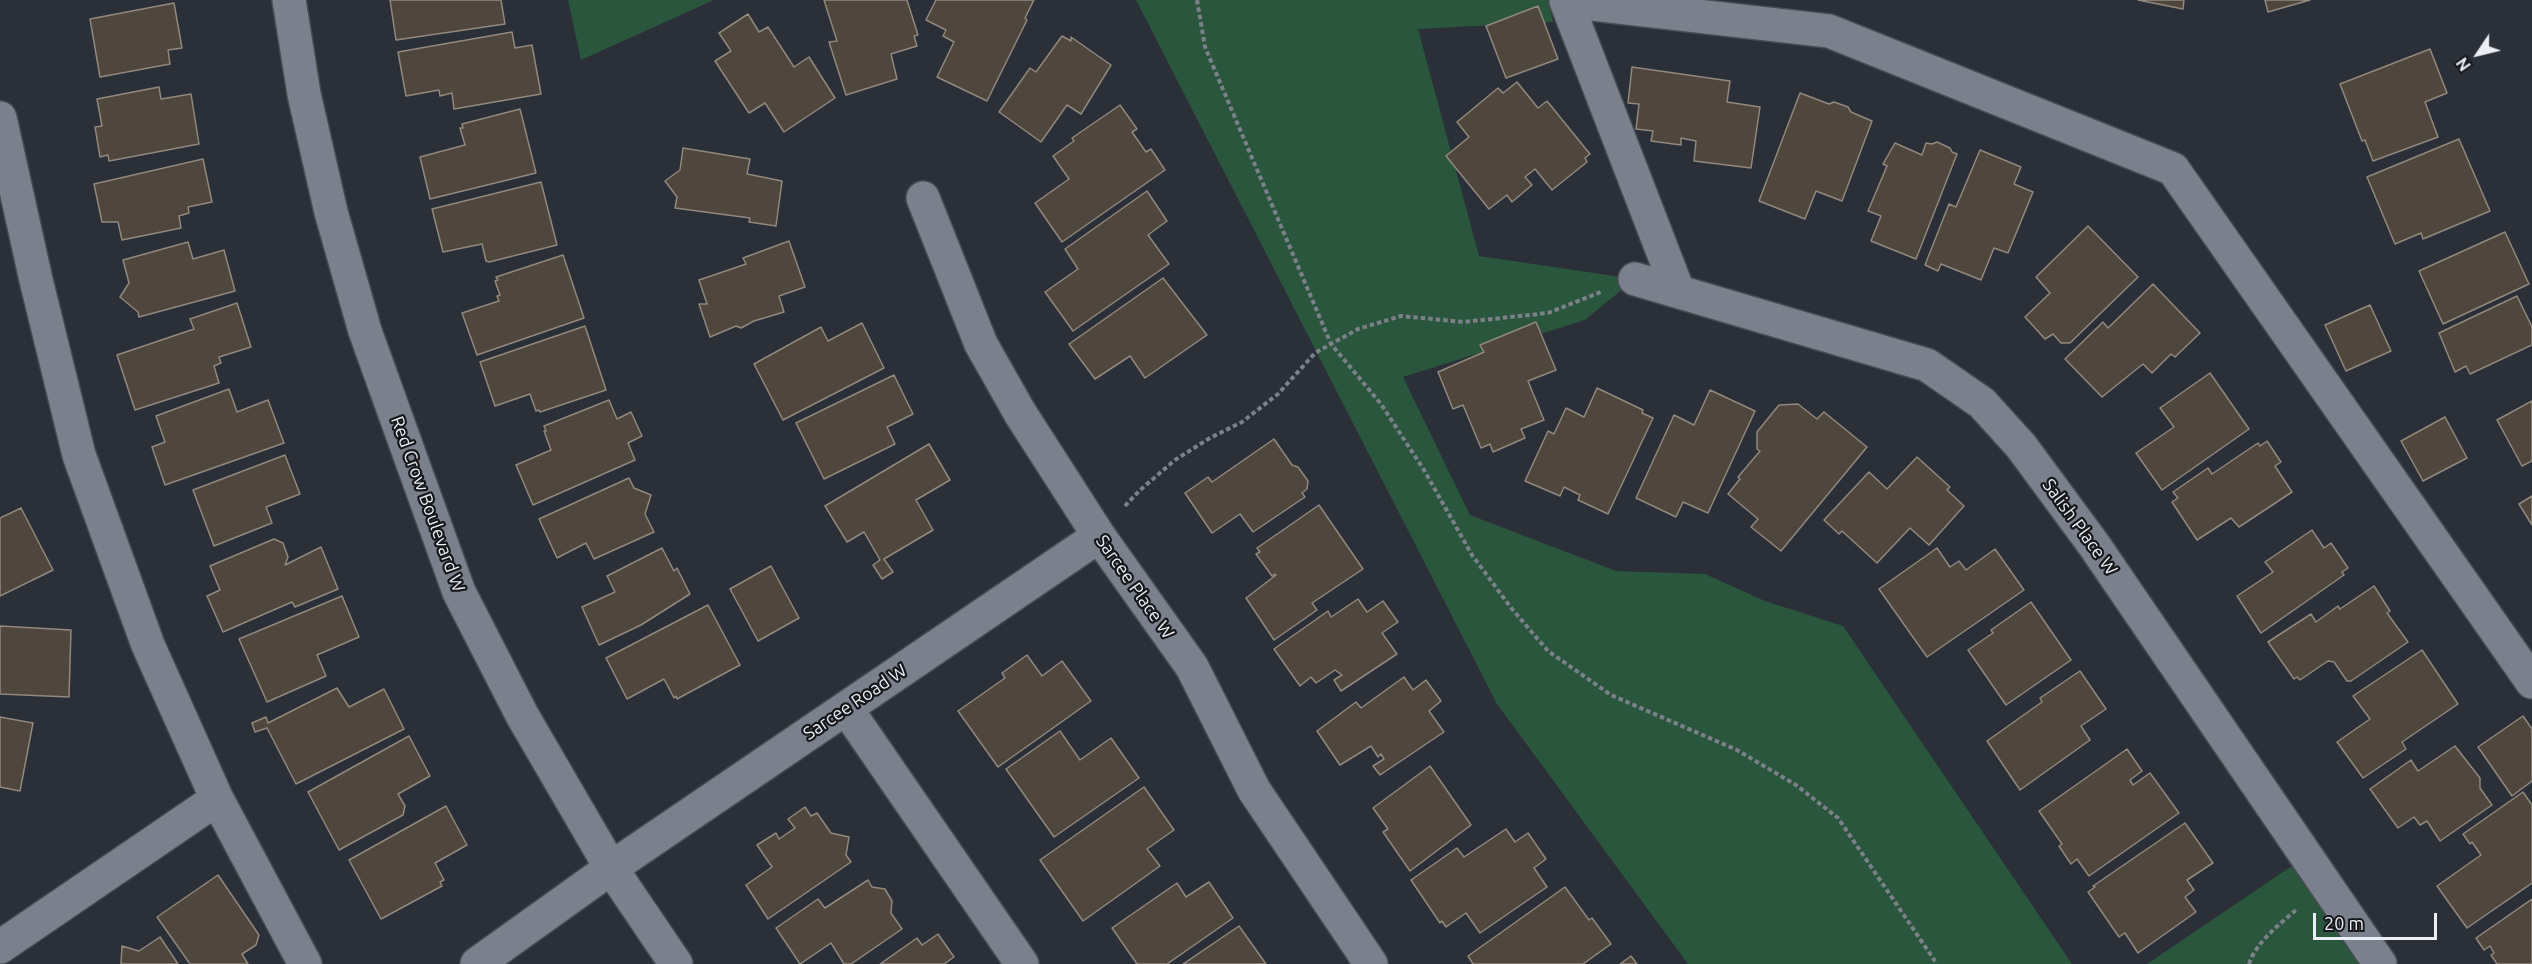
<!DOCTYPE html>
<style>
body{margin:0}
#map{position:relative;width:2532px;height:964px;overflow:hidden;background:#2a2f38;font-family:Ubuntu,sans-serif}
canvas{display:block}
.north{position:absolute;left:2448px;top:24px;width:60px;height:60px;-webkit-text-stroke:4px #15171b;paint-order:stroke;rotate:235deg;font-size:16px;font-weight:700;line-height:24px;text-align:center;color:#ebeef4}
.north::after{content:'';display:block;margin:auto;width:21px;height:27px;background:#ebeef4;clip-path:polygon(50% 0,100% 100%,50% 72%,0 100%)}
.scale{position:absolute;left:2313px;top:913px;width:124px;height:27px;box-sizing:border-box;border:3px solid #ebeef4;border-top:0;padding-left:8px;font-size:18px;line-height:21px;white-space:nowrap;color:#ebeef4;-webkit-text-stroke:4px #15171b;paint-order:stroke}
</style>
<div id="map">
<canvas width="2532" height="964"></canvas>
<div class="north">N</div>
<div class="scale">20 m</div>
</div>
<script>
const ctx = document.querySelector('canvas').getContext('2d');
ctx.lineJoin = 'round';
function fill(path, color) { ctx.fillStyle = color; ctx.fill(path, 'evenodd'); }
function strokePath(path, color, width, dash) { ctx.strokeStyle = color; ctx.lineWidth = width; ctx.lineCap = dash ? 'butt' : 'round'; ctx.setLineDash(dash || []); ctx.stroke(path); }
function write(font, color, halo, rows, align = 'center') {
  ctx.font = font + ' Ubuntu,sans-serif'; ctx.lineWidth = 4.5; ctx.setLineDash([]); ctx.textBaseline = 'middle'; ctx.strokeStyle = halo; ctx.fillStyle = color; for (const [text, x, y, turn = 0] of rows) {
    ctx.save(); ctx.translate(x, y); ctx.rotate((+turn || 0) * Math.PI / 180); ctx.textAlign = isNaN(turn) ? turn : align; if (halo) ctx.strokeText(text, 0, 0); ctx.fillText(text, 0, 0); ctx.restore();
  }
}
const green = new Path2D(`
 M 568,0 L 714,0 L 581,60 Z
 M 1136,0 L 1548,0 L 1553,22 L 1418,29 L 1479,256 L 1635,279 L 1585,320 L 1403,377 L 1470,515 L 1616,571 L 1705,574 L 1765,601 L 1843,626 L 2072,964 L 1688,964 L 1497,704 Z
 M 2305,857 L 2380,964 L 2147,964 Z`);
const building = new Path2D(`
 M 390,0 L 501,0 L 505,24 L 396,40 Z
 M 824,0 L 907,0 L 918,35 L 914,36 L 917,46 L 891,54 L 897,79 L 846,95 L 829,42 L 837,41 Z
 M 936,0 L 1034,0 L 1025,18 L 1027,20 L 987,101 L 937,77 L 954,42 L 943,36 L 946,30 L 926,20 Z
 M 2138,0 L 2184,0 L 2183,9 Z
 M 2265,0 L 2310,0 L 2268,12 Z
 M 174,3 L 182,48 L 168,50 L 170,64 L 100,77 L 90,19 Z
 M 1538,6 L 1558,59 L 1506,78 L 1486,26 Z
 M 748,14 L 759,32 L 768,27 L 794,67 L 809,57 L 835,98 L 784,132 L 765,103 L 749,113 L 715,61 L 731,51 L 719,33 Z
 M 512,32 L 515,48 L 532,45 L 541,94 L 454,109 L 452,93 L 440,96 L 439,90 L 406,96 L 398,52 Z
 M 1062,36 L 1071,41 L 1071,37 L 1111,65 L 1081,114 L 1067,105 L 1041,142 L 999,112 L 1030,68 L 1036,72 Z
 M 2430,49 L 2447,93 L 2425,102 L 2438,137 L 2373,161 L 2365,140 L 2362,141 L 2340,84 Z
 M 1632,67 L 1730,81 L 1727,102 L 1760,107 L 1751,168 L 1694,161 L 1696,141 L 1681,138 L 1681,145 L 1651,141 L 1653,131 L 1636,129 L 1639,104 L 1628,103 Z
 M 1517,82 L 1538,108 L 1547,101 L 1590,154 L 1585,158 L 1587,162 L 1552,190 L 1535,169 L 1525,177 L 1532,185 L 1512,202 L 1507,195 L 1489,209 L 1446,156 L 1469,137 L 1457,122 L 1498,88 L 1503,93 Z
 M 159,87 L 161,99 L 191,94 L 199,144 L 109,161 L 108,155 L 100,157 L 95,127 L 102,126 L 97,99 Z
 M 1800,93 L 1829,104 L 1834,102 L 1848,107 L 1851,112 L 1872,121 L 1842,201 L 1816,191 L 1805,219 L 1759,201 Z
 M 1120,105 L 1137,129 L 1132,132 L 1146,152 L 1151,149 L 1165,170 L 1062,242 L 1035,203 L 1069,179 L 1053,156 L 1074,141 L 1072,138 Z
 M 520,109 L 536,173 L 430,199 L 420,157 L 465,145 L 460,128 L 463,128 L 462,124 Z
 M 2459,139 L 2490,211 L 2423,239 L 2421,233 L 2395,244 L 2367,177 Z
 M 1937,142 L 1950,148 L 1952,152 L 1957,154 L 1916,259 L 1871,241 L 1881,216 L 1868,211 L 1887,166 L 1883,164 L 1895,143 L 1922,155 L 1926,143 L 1932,144 Z
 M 683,148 L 750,159 L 747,174 L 782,181 L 776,226 L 749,222 L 750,218 L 675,208 L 677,197 L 665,181 L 680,170 Z
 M 1980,150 L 2021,167 L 2014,184 L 2033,192 L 2008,253 L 1994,248 L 1981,280 L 1941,264 L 1938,271 L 1925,265 L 1949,204 L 1956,207 Z
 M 203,159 L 212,202 L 188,207 L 189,213 L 179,216 L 181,228 L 122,240 L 118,222 L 102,222 L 94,184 Z
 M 541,182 L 557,245 L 489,262 L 486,261 L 482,244 L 443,252 L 432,209 Z
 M 1147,191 L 1167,221 L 1148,235 L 1169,264 L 1073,331 L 1045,292 L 1078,269 L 1065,249 Z
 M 2088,226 L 2138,277 L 2070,343 L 2061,343 L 2053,334 L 2045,339 L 2025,317 L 2050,293 L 2036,277 Z
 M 2505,232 L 2529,284 L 2443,324 L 2419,271 Z
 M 789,241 L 805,287 L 779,296 L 784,312 L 754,321 L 741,328 L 736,326 L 710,337 L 699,304 L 707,304 L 699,280 L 746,264 L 743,258 Z
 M 188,242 L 193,259 L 224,250 L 235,291 L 139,317 L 138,312 L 120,297 L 129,283 L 123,260 Z
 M 563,255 L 584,318 L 477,355 L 462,313 L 499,301 L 497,296 L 500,295 L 495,281 L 498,280 L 496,277 Z
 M 1163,278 L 1207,335 L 1145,378 L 1130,356 L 1095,379 L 1069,344 Z
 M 2153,284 L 2200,333 L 2175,357 L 2171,354 L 2152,373 L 2143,364 L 2102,397 L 2065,359 L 2103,322 L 2108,328 Z
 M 2517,296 L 2532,327 L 2532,345 L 2470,374 L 2466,366 L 2455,372 L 2439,333 Z
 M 237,303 L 251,347 L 219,357 L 221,363 L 214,366 L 219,383 L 135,410 L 117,355 L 194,329 L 190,319 Z
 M 2370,305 L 2391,351 L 2346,371 L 2325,325 Z
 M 1536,322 L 1556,370 L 1528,381 L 1544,420 L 1521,429 L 1525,438 L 1493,452 L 1490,444 L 1481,448 L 1463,405 L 1453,409 L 1438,372 L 1484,352 L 1480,345 Z
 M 862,323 L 884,368 L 783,420 L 754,364 L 821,327 L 828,341 Z
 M 585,326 L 606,390 L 540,412 L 539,410 L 536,411 L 530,394 L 495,406 L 480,362 Z
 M 2210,373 L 2249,429 L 2162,490 L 2136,453 L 2174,427 L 2160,408 Z
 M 894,375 L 913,414 L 887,427 L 895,444 L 824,479 L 796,423 Z
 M 1597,388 L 1643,410 L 1642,413 L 1653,418 L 1608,514 L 1578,500 L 1580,495 L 1564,487 L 1560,496 L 1525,481 L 1548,431 L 1554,434 L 1566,408 L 1584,417 Z
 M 229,389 L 237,412 L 268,400 L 284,443 L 165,485 L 152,447 L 165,442 L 156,416 Z
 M 1710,390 L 1755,411 L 1708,513 L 1683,502 L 1676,517 L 1636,498 L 1674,415 L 1694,425 Z
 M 609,400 L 617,419 L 631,412 L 642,436 L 628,443 L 635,460 L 533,505 L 516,465 L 551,450 L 544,431 L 546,431 L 544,426 Z
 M 2532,401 L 2532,461 L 2522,466 L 2497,420 Z
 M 1798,404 L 1817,419 L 1824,412 L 1867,447 L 1781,551 L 1751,527 L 1758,519 L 1728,494 L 1740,479 L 1738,477 L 1760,451 L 1757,449 L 1757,432 L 1779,405 Z
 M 2445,417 L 2467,458 L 2423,481 L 2401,441 Z
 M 1274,439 L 1292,465 L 1298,467 L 1308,481 L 1307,489 L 1302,493 L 1305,497 L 1253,532 L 1240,514 L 1212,533 L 1185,493 L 1208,477 L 1212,482 Z
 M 2267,441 L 2281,462 L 2275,466 L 2292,492 L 2239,527 L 2231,518 L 2197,540 L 2172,502 L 2178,498 L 2173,492 L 2208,468 L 2212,474 L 2258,443 L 2260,446 Z
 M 929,444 L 950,480 L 916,500 L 933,530 L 884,559 L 893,572 L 882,579 L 873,565 L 880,560 L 864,532 L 847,542 L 825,506 Z
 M 285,455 L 300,494 L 266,507 L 272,523 L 214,546 L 193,490 Z
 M 1917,457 L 1950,487 L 1947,490 L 1964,506 L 1929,545 L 1910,528 L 1877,563 L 1842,531 L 1839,534 L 1824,520 L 1869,472 L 1887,489 Z
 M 629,478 L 634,488 L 651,495 L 645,514 L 654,532 L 594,559 L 586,543 L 557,558 L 539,519 Z
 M 2532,496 L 2532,525 L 2519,504 Z
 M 1319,505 L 1363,569 L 1312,603 L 1317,610 L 1274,640 L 1246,598 L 1276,575 L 1275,574 L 1272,576 L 1256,554 L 1260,552 L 1257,548 Z
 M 21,508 L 53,570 L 0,596 L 0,518 Z
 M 2312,530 L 2324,548 L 2331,543 L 2348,568 L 2342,572 L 2344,575 L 2261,633 L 2237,596 L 2273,572 L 2265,562 Z
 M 274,539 L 283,543 L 288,557 L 285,565 L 321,547 L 338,589 L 295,607 L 292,602 L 223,632 L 207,596 L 220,590 L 210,566 Z
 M 662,548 L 674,571 L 677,568 L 690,594 L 641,625 L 599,645 L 582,607 L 615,592 L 607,576 Z
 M 1937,548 L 1950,567 L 1959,561 L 1966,570 L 1995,549 L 2024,590 L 1927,657 L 1879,589 Z
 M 771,566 L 799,618 L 758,641 L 730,589 Z
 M 2374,586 L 2390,611 L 2387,613 L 2408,642 L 2351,681 L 2347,681 L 2334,662 L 2328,661 L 2300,680 L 2297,677 L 2294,679 L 2268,642 L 2311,614 L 2316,622 L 2338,606 L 2340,609 Z
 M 342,596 L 359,637 L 317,655 L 326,676 L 267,702 L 239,639 Z
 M 1358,599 L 1367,612 L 1383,601 L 1398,622 L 1382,633 L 1397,654 L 1341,691 L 1334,680 L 1342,675 L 1335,670 L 1316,683 L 1311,677 L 1300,686 L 1274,649 L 1328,611 L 1331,617 Z
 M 2031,602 L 2071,660 L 2006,705 L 1968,650 L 1993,633 L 1991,630 Z
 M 708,605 L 740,665 L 677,699 L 676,696 L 674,698 L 664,679 L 627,699 L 606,658 Z
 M 0,626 L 71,630 L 69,697 L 0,694 Z
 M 2422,650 L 2458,704 L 2402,742 L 2406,749 L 2363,778 L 2337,742 L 2370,719 L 2353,696 Z
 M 1027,655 L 1042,676 L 1062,661 L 1091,701 L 998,767 L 958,711 L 1005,678 L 1002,673 Z
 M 2080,671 L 2106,709 L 2081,726 L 2090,740 L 2020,790 L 1987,741 L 2042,702 L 2040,698 Z
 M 1404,677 L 1413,690 L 1426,680 L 1441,701 L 1429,711 L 1444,732 L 1380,775 L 1373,766 L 1384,759 L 1381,754 L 1378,757 L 1371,746 L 1340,765 L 1317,731 L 1356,702 L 1361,708 Z
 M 337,688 L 349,707 L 384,689 L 404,729 L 296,784 L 267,728 L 255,732 L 252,723 L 266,717 L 268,723 Z
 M 2523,716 L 2532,729 L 2532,781 L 2512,796 L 2478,747 Z
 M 0,717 L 33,723 L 20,791 L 0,787 Z
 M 1060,731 L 1080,760 L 1111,738 L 1139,778 L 1054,837 L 1006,769 Z
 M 409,736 L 430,776 L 398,794 L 405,806 L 403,815 L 339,850 L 308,792 Z
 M 2455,746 L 2480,778 L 2480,788 L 2492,805 L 2440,841 L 2427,821 L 2420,825 L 2414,817 L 2398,828 L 2370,789 L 2411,760 L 2418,771 Z
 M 2127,749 L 2142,771 L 2130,780 L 2133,785 L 2150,773 L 2179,813 L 2089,876 L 2077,859 L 2071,864 L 2059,846 L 2062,844 L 2039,811 Z
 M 1430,766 L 1471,825 L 1410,871 L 1383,832 L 1388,829 L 1373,808 Z
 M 1144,787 L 1174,830 L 1147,849 L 1160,866 L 1083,921 L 1040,860 Z
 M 2523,792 L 2532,805 L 2532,883 L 2467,928 L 2437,886 L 2481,855 L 2472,842 L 2470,844 L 2463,834 Z
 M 446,806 L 467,845 L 435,863 L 444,880 L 440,882 L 442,886 L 381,919 L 349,860 Z
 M 805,807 L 811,816 L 817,813 L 831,833 L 849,837 L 846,855 L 851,862 L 768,919 L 746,885 L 772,867 L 757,845 L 776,833 L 779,839 L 795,828 L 788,819 Z
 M 2185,823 L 2213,863 L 2187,880 L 2194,890 L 2185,897 L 2196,912 L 2138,953 L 2125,933 L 2119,937 L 2088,892 L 2095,887 L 2093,886 Z
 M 1506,829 L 1515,842 L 1528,833 L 1546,859 L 1534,868 L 1547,887 L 1480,933 L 1466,913 L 1446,927 L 1442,921 L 1440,923 L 1411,880 L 1457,848 L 1464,857 Z
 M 218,875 L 259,935 L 256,945 L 242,954 L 248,964 L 190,964 L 157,917 Z
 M 868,880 L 872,887 L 885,889 L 892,901 L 891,913 L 902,929 L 851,964 L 844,964 L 831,943 L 800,964 L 776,928 L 818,899 L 825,908 Z
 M 1209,882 L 1233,918 L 1167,964 L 1137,964 L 1112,928 L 1177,883 L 1186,897 Z
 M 1565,887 L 1589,920 L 1592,918 L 1611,944 L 1583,964 L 1473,964 L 1468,956 Z
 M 2532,899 L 2532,964 L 2497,964 L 2491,955 L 2494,953 L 2490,946 L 2484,950 L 2476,938 Z
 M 1239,926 L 1266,964 L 1183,964 Z
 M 938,934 L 954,957 L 944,964 L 880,964 L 917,938 L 922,945 Z
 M 160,937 L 178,964 L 121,964 L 122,946 L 139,951 Z
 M 1631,956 L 1637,964 L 1620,964 Z`);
const path = new Path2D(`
 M 1197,0 L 1205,47 L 1331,344 L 1381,404 L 1424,470 L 1472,555 L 1512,609 L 1548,651 L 1611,695 L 1737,750 L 1796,785 L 1838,818 L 1937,964
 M 1125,506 L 1139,491 L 1175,460 L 1210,438 L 1242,422 L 1278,394 L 1315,353 L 1358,329 L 1401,316 L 1464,322 L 1548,313 L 1601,292
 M 2249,964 C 2256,942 2280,924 2297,909`);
const minor = new Path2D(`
 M 289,0 L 304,94 L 331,212 L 365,331 L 459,592 L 522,715 L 611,868 L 676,964
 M 0,118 L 36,280 L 79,455 L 148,645 L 217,799 L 305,964
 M 923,198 L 981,344 L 1020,413 L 1099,536 L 1192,667 L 1254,790 L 1371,964
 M 1635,279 L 1927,365 L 1982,403 L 2021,446 L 2094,545 L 2380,964
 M 1678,291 L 1566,1 L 1829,31 L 2173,169 L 2532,682
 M 846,708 L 1022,964
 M 0,947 L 217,799
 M 477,964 L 611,868 L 1099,536`);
const streetNames = [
 ["Red Crow Boulevard W",428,504,70],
 ["Salish Place W",2080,527,54],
 ["Sarcee Place W",1135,587,55],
 ["Sarcee Road W",855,702,-34]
];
fill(green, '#2a563e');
fill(building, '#4f473e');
strokePath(building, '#91887e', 1.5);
strokePath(minor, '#474b52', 36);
strokePath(path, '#7c8088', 4, [4.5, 3]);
strokePath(minor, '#7b818c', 33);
write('18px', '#ebeef4', '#15171b', streetNames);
</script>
